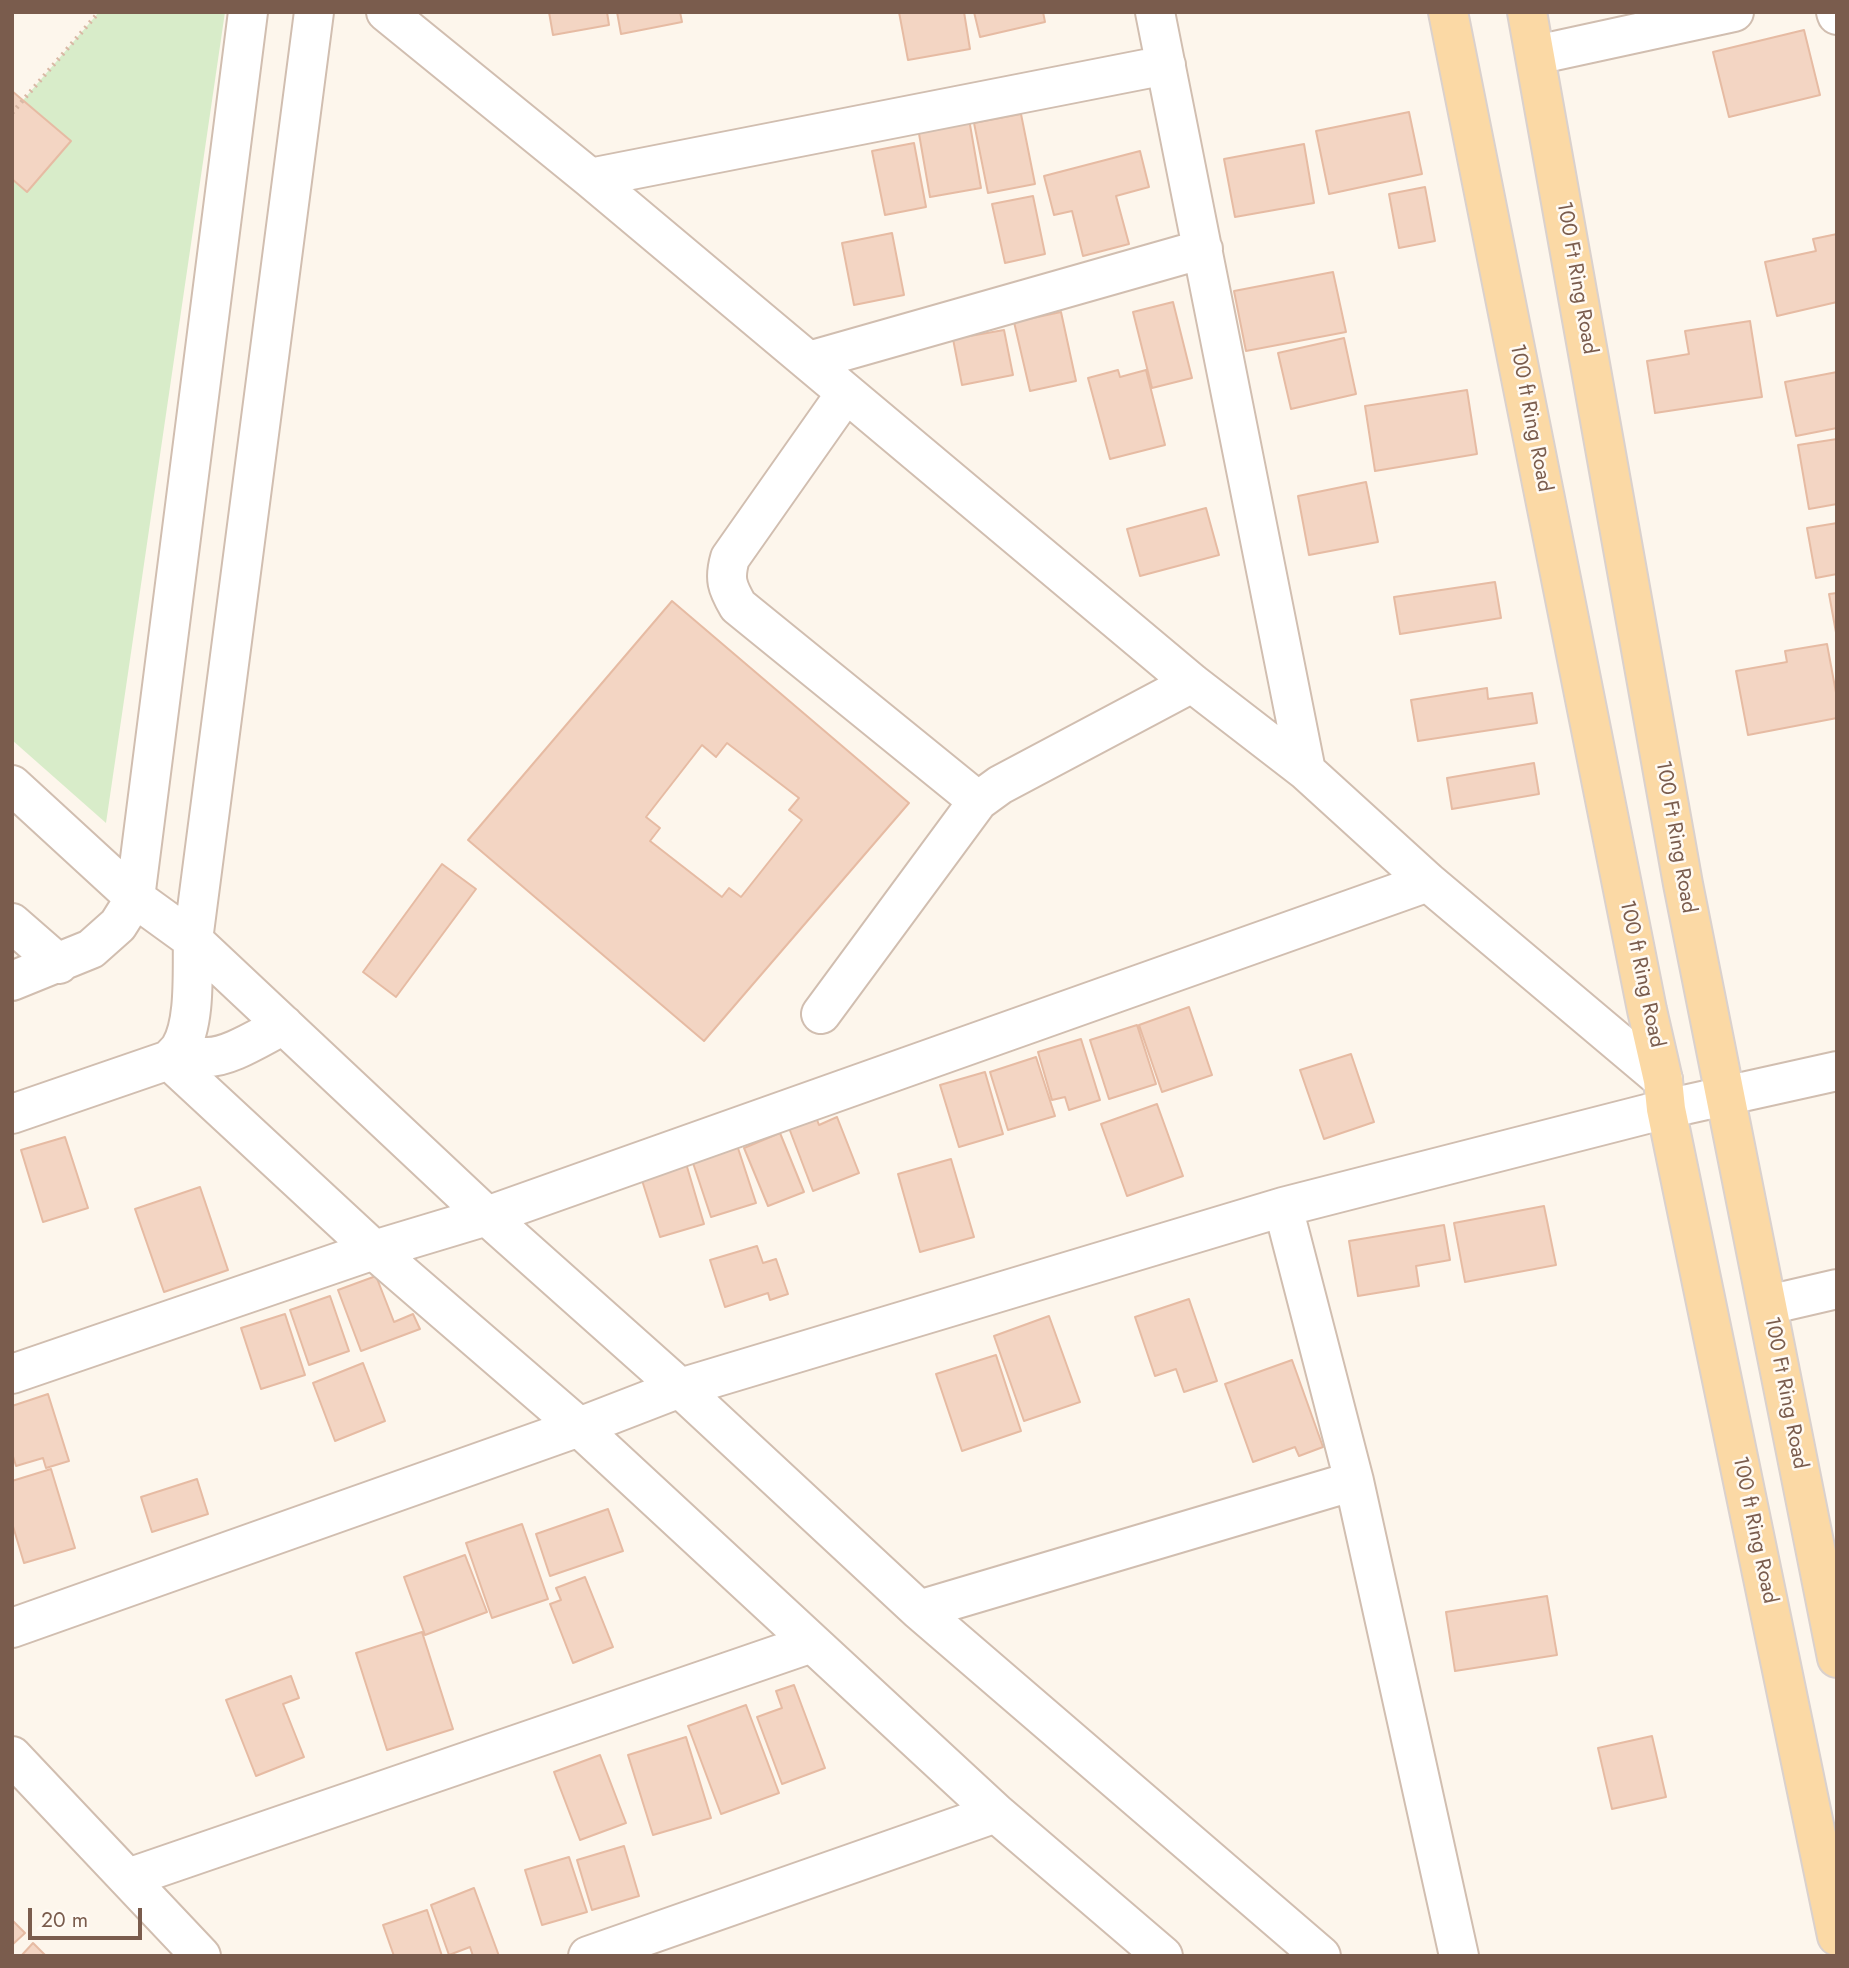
<!DOCTYPE html>
<style>
body{margin:0}
#map{position:relative;width:1849px;height:1968px;overflow:hidden;background:#fdf6ec;font-family:Jost,sans-serif}
canvas{display:block}
.frame{position:absolute;inset:0;border:14px solid #7a5c4d;pointer-events:none}
.scale{position:absolute;left:28px;top:1908px;width:114px;height:32px;box-sizing:border-box;border:4px solid #7a5c4d;border-top:0;padding-left:9px;font-size:21px;line-height:24px;white-space:nowrap;color:#7a5c4d;-webkit-text-stroke:5px #fffaf3;paint-order:stroke}
</style>
<div id="map">
<canvas width="1849" height="1968"></canvas>
<div class="frame"></div>
<div class="scale">20 m</div>
</div>
<script>
const ctx = document.querySelector('canvas').getContext('2d');
ctx.lineJoin = 'round';
function fill(path, color) { ctx.fillStyle = color; ctx.fill(path, 'evenodd'); }
function strokePath(path, color, width, dash) { ctx.strokeStyle = color; ctx.lineWidth = width; ctx.lineCap = dash ? 'butt' : 'round'; ctx.setLineDash(dash || []); ctx.stroke(path); }
function write(font, color, halo, rows, align = 'center') {
  ctx.font = font + ' Jost,sans-serif'; ctx.lineWidth = 5; ctx.setLineDash([]); ctx.textBaseline = 'middle'; ctx.strokeStyle = halo; ctx.fillStyle = color; for (const [text, x, y, turn = 0] of rows) {
    ctx.save(); ctx.translate(x, y); ctx.rotate((+turn || 0) * Math.PI / 180); ctx.textAlign = isNaN(turn) ? turn : align; if (halo) ctx.strokeText(text, 0, 0); ctx.fillText(text, 0, 0); ctx.restore();
  }
}
const green = new Path2D(`
 M 99,12 L 225,12 L 106,823 L 12,740 L 12,113 Z`);
const building = new Path2D(`
 M 549,12 L 607,12 L 609,25 L 553,35 Z
 M 617,12 L 680,12 L 682,22 L 621,34 Z
 M 899,12 L 964,12 L 970,49 L 908,60 Z
 M 974,12 L 1043,12 L 1045,22 L 980,37 Z
 M 1804,30 L 1820,95 L 1729,117 L 1713,52 Z
 M 12,91 L 71,141 L 27,192 L 12,179 Z
 M 1409,112 L 1422,174 L 1329,194 L 1316,131 Z
 M 1021,114 L 1035,184 L 988,193 L 974,123 Z
 M 969,119 L 981,188 L 930,197 L 918,128 Z
 M 914,143 L 926,207 L 885,215 L 872,151 Z
 M 1304,144 L 1314,203 L 1235,217 L 1224,159 Z
 M 1140,151 L 1149,187 L 1116,196 L 1129,244 L 1083,256 L 1072,211 L 1054,215 L 1044,176 Z
 M 1425,187 L 1435,241 L 1399,248 L 1389,194 Z
 M 1033,196 L 1045,254 L 1005,263 L 992,204 Z
 M 892,233 L 904,295 L 854,305 L 842,243 Z
 M 1837,234 L 1837,302 L 1777,316 L 1765,262 L 1816,251 L 1813,239 Z
 M 1333,272 L 1346,332 L 1246,351 L 1234,291 Z
 M 1173,302 L 1192,378 L 1152,388 L 1133,312 Z
 M 1061,312 L 1076,381 L 1030,391 L 1014,322 Z
 M 1750,321 L 1762,397 L 1655,413 L 1647,361 L 1689,354 L 1685,331 Z
 M 1004,330 L 1013,375 L 962,385 L 953,339 Z
 M 1344,338 L 1356,394 L 1291,409 L 1278,353 Z
 M 1118,370 L 1120,377 L 1146,370 L 1165,445 L 1110,459 L 1088,378 Z
 M 1837,372 L 1837,428 L 1796,436 L 1785,382 Z
 M 1467,390 L 1477,454 L 1375,471 L 1365,406 Z
 M 1837,439 L 1837,504 L 1809,509 L 1798,445 Z
 M 1366,482 L 1378,542 L 1309,555 L 1298,496 Z
 M 1206,508 L 1219,555 L 1140,576 L 1127,529 Z
 M 1837,523 L 1837,574 L 1816,578 L 1807,528 Z
 M 1495,582 L 1501,618 L 1400,634 L 1394,597 Z
 M 1837,593 L 1837,638 L 1829,594 Z
 M 672,601 L 909,803 L 704,1041 L 468,840 Z
 M 1827,644 L 1837,698 L 1837,718 L 1748,735 L 1736,671 L 1787,662 L 1785,651 Z
 M 1487,688 L 1488,699 L 1532,693 L 1537,723 L 1418,741 L 1411,700 Z
 M 727,743 L 799,798 L 789,810 L 802,820 L 741,897 L 729,888 L 722,897 L 650,841 L 660,828 L 646,817 L 702,745 L 716,757 Z
 M 1534,763 L 1539,794 L 1452,809 L 1447,778 Z
 M 442,864 L 476,889 L 396,997 L 363,972 Z
 M 1189,1007 L 1212,1075 L 1162,1092 L 1139,1025 Z
 M 1137,1025 L 1156,1084 L 1109,1099 L 1090,1040 Z
 M 1081,1039 L 1100,1100 L 1069,1110 L 1065,1097 L 1052,1100 L 1038,1052 Z
 M 1351,1054 L 1374,1122 L 1324,1139 L 1300,1070 Z
 M 1036,1057 L 1055,1116 L 1008,1130 L 990,1072 Z
 M 985,1072 L 1003,1134 L 959,1147 L 940,1085 Z
 M 1157,1104 L 1183,1176 L 1127,1196 L 1101,1124 Z
 M 816,1117 L 819,1125 L 837,1117 L 859,1173 L 813,1191 L 789,1128 Z
 M 780,1133 L 804,1192 L 768,1206 L 744,1148 Z
 M 65,1137 L 88,1208 L 43,1222 L 21,1150 Z
 M 735,1139 L 756,1203 L 711,1217 L 690,1154 Z
 M 951,1159 L 974,1237 L 920,1252 L 898,1174 Z
 M 685,1160 L 704,1224 L 660,1237 L 640,1174 Z
 M 200,1187 L 228,1270 L 164,1292 L 135,1209 Z
 M 1544,1206 L 1556,1265 L 1465,1282 L 1454,1223 Z
 M 1444,1225 L 1450,1260 L 1416,1266 L 1419,1286 L 1358,1296 L 1349,1241 Z
 M 757,1246 L 763,1263 L 776,1259 L 788,1294 L 770,1300 L 768,1293 L 725,1307 L 710,1260 Z
 M 376,1276 L 394,1322 L 413,1314 L 420,1329 L 361,1351 L 338,1290 Z
 M 330,1296 L 349,1351 L 309,1365 L 290,1310 Z
 M 1189,1299 L 1217,1381 L 1184,1392 L 1176,1369 L 1155,1376 L 1135,1317 Z
 M 285,1314 L 305,1375 L 261,1389 L 241,1328 Z
 M 1049,1316 L 1080,1402 L 1024,1421 L 994,1336 Z
 M 996,1355 L 1021,1431 L 962,1451 L 936,1374 Z
 M 1292,1360 L 1323,1447 L 1299,1456 L 1295,1447 L 1253,1462 L 1225,1384 Z
 M 363,1363 L 385,1421 L 335,1441 L 313,1383 Z
 M 48,1394 L 69,1461 L 46,1468 L 43,1458 L 16,1466 L 12,1453 L 12,1406 Z
 M 51,1469 L 75,1548 L 24,1563 L 12,1523 L 12,1481 Z
 M 197,1479 L 208,1514 L 152,1532 L 141,1497 Z
 M 608,1509 L 623,1551 L 550,1576 L 536,1534 Z
 M 522,1524 L 548,1599 L 492,1618 L 466,1543 Z
 M 465,1555 L 487,1612 L 425,1635 L 404,1577 Z
 M 585,1577 L 613,1647 L 573,1663 L 550,1604 L 561,1600 L 556,1588 Z
 M 1547,1596 L 1557,1655 L 1455,1671 L 1446,1612 Z
 M 422,1632 L 453,1729 L 387,1750 L 356,1653 Z
 M 291,1676 L 299,1698 L 283,1704 L 304,1757 L 256,1776 L 226,1700 Z
 M 794,1685 L 825,1768 L 782,1784 L 757,1717 L 782,1708 L 776,1691 Z
 M 746,1705 L 779,1793 L 721,1814 L 688,1726 Z
 M 1652,1736 L 1666,1797 L 1612,1809 L 1598,1748 Z
 M 686,1737 L 711,1818 L 653,1835 L 628,1755 Z
 M 600,1755 L 626,1823 L 580,1840 L 554,1772 Z
 M 624,1846 L 639,1896 L 592,1910 L 577,1860 Z
 M 569,1857 L 587,1912 L 542,1925 L 525,1870 Z
 M 474,1888 L 499,1956 L 473,1956 L 470,1947 L 449,1955 L 431,1905 Z
 M 427,1910 L 442,1956 L 394,1956 L 383,1925 Z
 M 12,1920 L 25,1933 L 12,1945 Z
 M 33,1943 L 46,1956 L 21,1956 Z`);
const path = new Path2D(`
 M 12,113 L 99,12`);
const minor = new Path2D(`
 M 386,12 L 590,178 L 1192,683 L 1306,771 L 1428,882 L 1663,1080
 M 1155,12 L 1306,771
 M 1836,12 L 1837,15
 M 1536,55 L 1734,12
 M 590,178 L 1166,65
 M 809,361 L 1203,249
 M 846,393 L 730,558 C 724,579 727,587 738,606 L 978,801
 M 12,785 L 135,898 L 193,940 L 487,1216 L 680,1388 L 919,1610 L 1321,1956
 M 12,923 L 59,964
 M 12,981 L 91,949 L 118,925 L 135,898 L 248,12
 M 821,1014 L 978,801 L 1000,785 L 1192,683
 M 180,1048 C 189,1052 196,1057 206,1057 C 229,1058 263,1035 284,1025
 M 169,1060 L 374,1250 L 579,1427 L 996,1813 L 1163,1956
 M 12,1114 L 169,1060 C 172,1057 177,1052 180,1048 C 196,1022 192,970 193,940 L 314,12
 M 1283,1207 L 1354,1481 L 1459,1956
 M 1768,1305 L 1837,1289
 M 12,1374 L 374,1250 L 487,1216 L 1428,882
 M 919,1610 L 1354,1481
 M 12,1628 L 579,1427 L 680,1388 L 1283,1207 L 1666,1109 L 1837,1071
 M 12,1756 L 201,1956
 M 128,1878 L 812,1643
 M 588,1956 L 996,1813`);
const major = new Path2D(`
 M 1448,12 L 1647,1010 L 1663,1080 L 1666,1109 L 1837,1936
 M 1527,12 L 1683,884 L 1837,1658`);
const streetNames = [
 ["100 Ft Ring Road",1576,278,80],
 ["100 ft Ring Road",1530,418,79],
 ["100 Ft Ring Road",1675,837,80],
 ["100 ft Ring Road",1641,974,78],
 ["100 Ft Ring Road",1785,1393,79],
 ["100 ft Ring Road",1754,1530,78]
];
fill(green, '#d8ecc9');
fill(building, '#f3d5c3');
strokePath(building, '#e6bba3', 2);
strokePath(minor, '#d1beb0', 42);
strokePath(major, '#dad1cd', 42);
strokePath(path, '#d9b8a5', 4.5, [2, 5]);
strokePath(minor, '#fff', 38);
strokePath(major, '#fbd9a5', 38);
write('21px', '#7a5c4d', '#fffaf3', streetNames);
</script>
